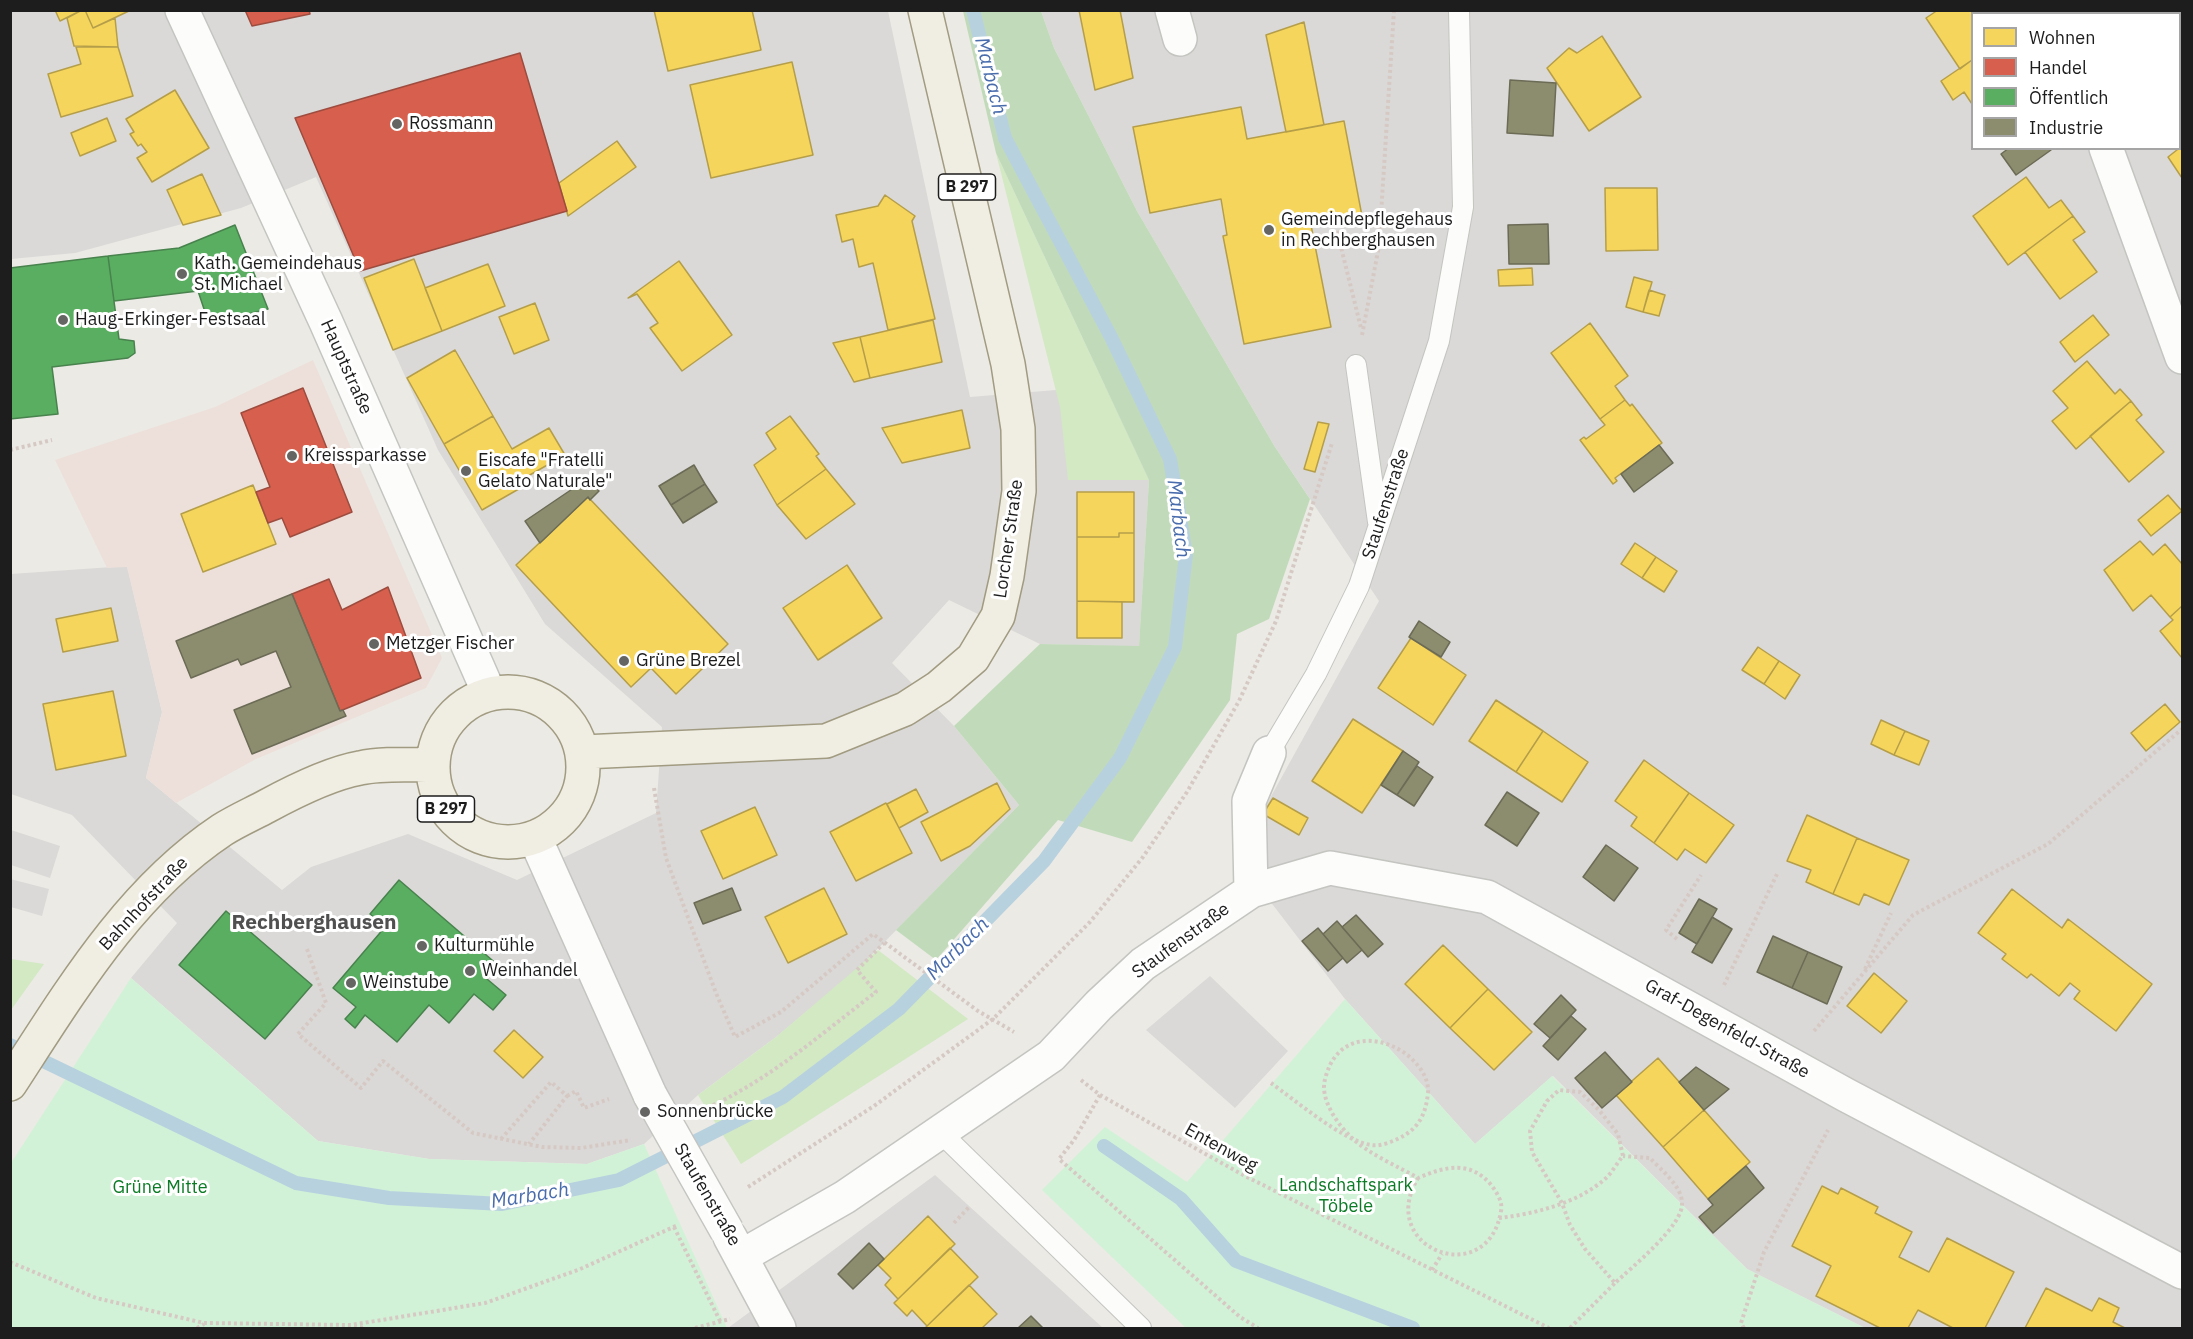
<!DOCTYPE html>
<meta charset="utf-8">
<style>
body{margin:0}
#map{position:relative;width:2193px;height:1339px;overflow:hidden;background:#ebeae5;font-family:"IBM Plex Sans",sans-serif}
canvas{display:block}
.frame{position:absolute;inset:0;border:12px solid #1d1d1d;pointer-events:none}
.legend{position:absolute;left:1971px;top:12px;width:210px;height:138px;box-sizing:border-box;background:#fff;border:2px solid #a5a5a5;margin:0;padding:8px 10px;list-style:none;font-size:18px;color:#1d1d1d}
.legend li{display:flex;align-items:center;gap:12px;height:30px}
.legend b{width:30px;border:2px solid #a5a5a5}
</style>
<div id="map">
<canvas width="2193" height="1339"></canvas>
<div class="frame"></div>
<ul class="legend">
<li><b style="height:16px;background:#f6d55c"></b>Wohnen</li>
<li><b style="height:16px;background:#d6604d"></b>Handel</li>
<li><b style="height:16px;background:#5aae61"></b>Öffentlich</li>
<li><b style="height:16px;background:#8c8c6e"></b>Industrie</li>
</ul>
</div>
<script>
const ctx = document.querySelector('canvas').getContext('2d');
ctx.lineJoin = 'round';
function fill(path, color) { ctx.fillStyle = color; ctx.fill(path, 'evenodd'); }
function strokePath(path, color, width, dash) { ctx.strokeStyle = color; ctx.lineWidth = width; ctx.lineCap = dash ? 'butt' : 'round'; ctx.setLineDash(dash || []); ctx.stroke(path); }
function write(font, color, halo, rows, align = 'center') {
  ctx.font = font + ' "IBM Plex Sans",sans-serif'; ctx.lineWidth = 6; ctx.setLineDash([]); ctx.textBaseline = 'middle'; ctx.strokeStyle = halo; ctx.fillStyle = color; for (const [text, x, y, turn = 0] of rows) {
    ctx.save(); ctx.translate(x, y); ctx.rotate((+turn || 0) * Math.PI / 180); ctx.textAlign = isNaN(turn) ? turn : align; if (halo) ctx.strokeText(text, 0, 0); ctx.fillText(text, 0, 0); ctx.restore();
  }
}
const residential = new Path2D(`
 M 11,11 L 888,11 L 970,397 L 1105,386 L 1149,480 L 1139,647 L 1040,644 L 949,600 L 892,663 L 954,726 L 1019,805 L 857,970 L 776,1037 L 698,1095 L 644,1144 L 587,1164 L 429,1159 L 318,1141 L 131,978 L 177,923 L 72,815 L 11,794 L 11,574 L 127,566 L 162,712 L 146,778 L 282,890 L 311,867 L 408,834 L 517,880 L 656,813 L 662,727 L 545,624 L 438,450 L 316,177 L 241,208 L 75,253 L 11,259 Z
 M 1041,11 L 2182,11 L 2182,1328 L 1865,1328 L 1747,1269 L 1553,1076 L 1475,1144 L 1345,999 L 1237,858 L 1379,601 L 1275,447 L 1137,211 L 1054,48 ZM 1972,14 L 2180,14 L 2180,148 L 1972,148 Z
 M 11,830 L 60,846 L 50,878 L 11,865 Z
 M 10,879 L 49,889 L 42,916 L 11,907 Z
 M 1210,976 L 1288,1051 L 1235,1108 L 1146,1030 Z
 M 935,1175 L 1103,1328 L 728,1328 Z`);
const commercial = new Path2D(`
 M 313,360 L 442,658 L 426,688 L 256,759 L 176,803 L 146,778 L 162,712 L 127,567 L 107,568 L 55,460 L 215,407 Z`);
const grass = new Path2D(`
 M 996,153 L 1149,480 L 1068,480 L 1060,407 Z
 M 878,950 L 968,1019 L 741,1164 L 698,1095 L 776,1037 Z
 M 11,959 L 44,964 L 11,1010 L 10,959 Z`);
const forest = new Path2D(`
 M 963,11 L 1041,11 L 1054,48 L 1137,211 L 1275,447 L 1310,499 L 1269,619 L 1237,634 L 1230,700 L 1132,842 L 1058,820 L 936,960 L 896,930 L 1019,805 L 954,726 L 1040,644 L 1139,646 L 1149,480 L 996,153 Z`);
const park = new Path2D(`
 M 131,978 L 318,1141 L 429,1159 L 587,1164 L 644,1144 L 727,1328 L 11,1328 L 11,1163 Z
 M 1345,999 L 1475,1144 L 1552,1076 L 1747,1269 L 1865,1328 L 1186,1328 L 1042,1190 L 1105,1127 L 1187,1182 Z`);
const homes = new Path2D(`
 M 55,10 L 82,10 L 60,21 Z
 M 82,10 L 85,10 L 93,28 L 115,18 L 118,47 L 74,46 L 67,18 Z
 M 85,10 L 131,10 L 93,28 Z
 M 654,10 L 752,10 L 761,50 L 668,71 Z
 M 1079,10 L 1120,10 L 1133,78 L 1095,90 Z
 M 1938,10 L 1977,10 L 1979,14 L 1972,14 L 1972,60 L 1960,69 L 1926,18 Z
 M 2123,10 L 2170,10 L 2165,14 L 2125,14 Z
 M 2170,10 L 2182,10 L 2182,71 L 2180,73 L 2180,14 L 2165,14 Z
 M 1304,22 L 1324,125 L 1286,132 L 1266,35 Z
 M 1602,36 L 1641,97 L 1589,131 L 1547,68 L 1569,48 L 1577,53 Z
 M 76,47 L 118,47 L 133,96 L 61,117 L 48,74 L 81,64 Z
 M 1972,60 L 1972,104 L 1964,92 L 1953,100 L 1941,81 Z
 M 792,62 L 813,155 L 711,178 L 690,85 Z
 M 175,90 L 209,148 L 152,182 L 137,158 L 147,152 L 141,144 L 138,146 L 130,134 L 134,132 L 126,119 Z
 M 1241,107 L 1247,139 L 1344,121 L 1362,216 L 1311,225 L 1331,327 L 1244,344 L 1223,236 L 1227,235 L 1221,199 L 1150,213 L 1133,127 Z
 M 107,118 L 116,141 L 80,156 L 71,133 Z
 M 617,141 L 636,167 L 568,216 L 559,183 Z
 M 2182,146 L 2182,178 L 2168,157 Z
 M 202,174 L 221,215 L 183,225 L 167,190 Z
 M 2026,177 L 2049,208 L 2061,200 L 2073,216 L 2008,265 L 1973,216 Z
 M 1605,188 L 1657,188 L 1658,250 L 1606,251 Z
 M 885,195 L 915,216 L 912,221 L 935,319 L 888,330 L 873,263 L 859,267 L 853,239 L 842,242 L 836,215 L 878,206 Z
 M 2073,216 L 2085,232 L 2073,240 L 2097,272 L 2060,299 L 2025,252 Z
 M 414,259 L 442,331 L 393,350 L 364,278 Z
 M 679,261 L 732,335 L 682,371 L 650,328 L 658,323 L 637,294 L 628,298 Z
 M 488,264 L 505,306 L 442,331 L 425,288 Z
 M 1532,268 L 1533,285 L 1499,286 L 1498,270 Z
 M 1634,277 L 1652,282 L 1643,312 L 1626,307 Z
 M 1649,290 L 1665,295 L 1659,316 L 1643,312 Z
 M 535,303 L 549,340 L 514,354 L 499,317 Z
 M 2093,315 L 2109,335 L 2075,362 L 2060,342 Z
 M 933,320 L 942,362 L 870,378 L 860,337 Z
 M 1590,323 L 1628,376 L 1615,386 L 1625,400 L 1600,419 L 1551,353 Z
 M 860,337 L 870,378 L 854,382 L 833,343 Z
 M 455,350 L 493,416 L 444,444 L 407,378 Z
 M 2087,361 L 2115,394 L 2120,389 L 2131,401 L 2076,449 L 2052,421 L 2068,408 L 2053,391 Z
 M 1625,400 L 1630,406 L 1632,404 L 1662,443 L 1615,478 L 1617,481 L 1613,484 L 1580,440 L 1584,437 L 1586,439 L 1605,425 L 1600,419 Z
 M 2131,401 L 2142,415 L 2136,420 L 2164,452 L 2129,482 L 2090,436 Z
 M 962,410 L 970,448 L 902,463 L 882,428 Z
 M 493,416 L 512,449 L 549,428 L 565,455 L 528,476 L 531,482 L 482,510 L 444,444 Z
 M 790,416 L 819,454 L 816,456 L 826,469 L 777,505 L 754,465 L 776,449 L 766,433 Z
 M 1318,422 L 1329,424 L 1315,472 L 1304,469 Z
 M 826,469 L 855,504 L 806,539 L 777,505 Z
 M 253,485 L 276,544 L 203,572 L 181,514 Z
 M 1077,492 L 1134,492 L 1134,533 L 1119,533 L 1119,537 L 1077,537 Z
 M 2168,495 L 2182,511 L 2151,536 L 2138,520 Z
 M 588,497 L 728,644 L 676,694 L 651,668 L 631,687 L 516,565 Z
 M 1119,533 L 1134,533 L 1134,602 L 1077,601 L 1077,537 L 1119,537 Z
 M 2140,541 L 2153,555 L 2165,544 L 2182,564 L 2182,606 L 2170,617 L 2151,595 L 2133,611 L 2104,570 Z
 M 1635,543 L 1656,557 L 1642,578 L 1621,564 Z
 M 1656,557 L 1677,571 L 1664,592 L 1642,578 Z
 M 847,565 L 882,618 L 818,660 L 783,608 Z
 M 1077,601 L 1122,602 L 1122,638 L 1077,638 Z
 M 2182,606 L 2182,658 L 2160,631 L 2173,620 L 2170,617 Z
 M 111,608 L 118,641 L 63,652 L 56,619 Z
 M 1411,638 L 1466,675 L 1433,725 L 1378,688 Z
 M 1758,647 L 1779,661 L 1764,684 L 1742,670 Z
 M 1779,661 L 1800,675 L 1785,699 L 1764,684 Z
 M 113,691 L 126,756 L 56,770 L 43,704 Z
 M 1496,700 L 1543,731 L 1516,772 L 1469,741 Z
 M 2165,704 L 2180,722 L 2146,751 L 2131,733 Z
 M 1353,719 L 1403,751 L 1362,813 L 1312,781 Z
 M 1881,720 L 1905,731 L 1894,755 L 1871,744 Z
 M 1543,731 L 1588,762 L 1562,802 L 1516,772 Z
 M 1905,731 L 1929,741 L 1919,765 L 1894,755 Z
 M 1644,760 L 1689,793 L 1654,843 L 1631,826 L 1637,817 L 1615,801 Z
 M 997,783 L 1010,809 L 970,846 L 941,861 L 921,822 Z
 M 916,789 L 928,812 L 899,828 L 887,804 Z
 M 1689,793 L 1734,825 L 1706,863 L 1685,849 L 1677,860 L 1654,843 Z
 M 1273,798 L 1308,818 L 1299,835 L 1263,814 Z
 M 886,803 L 912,853 L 856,881 L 830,832 Z
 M 755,807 L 777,855 L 723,879 L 701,831 Z
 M 1807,815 L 1857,838 L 1833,894 L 1806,882 L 1811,870 L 1787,861 Z
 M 1857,838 L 1909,860 L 1889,905 L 1864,894 L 1859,905 L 1833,894 Z
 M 824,888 L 847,934 L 788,963 L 765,917 Z
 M 2012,889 L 2062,928 L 2068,919 L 2152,984 L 2116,1031 L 2074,999 L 2080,991 L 2070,983 L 2059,996 L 2031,974 L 2027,978 L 2002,959 L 2006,954 L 1978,933 Z
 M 1443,945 L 1488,989 L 1450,1028 L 1405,984 Z
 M 1874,973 L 1907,1001 L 1881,1033 L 1847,1006 Z
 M 1488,989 L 1532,1032 L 1494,1070 L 1450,1028 Z
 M 514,1030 L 543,1057 L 523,1078 L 494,1051 Z
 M 1658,1058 L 1704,1110 L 1663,1147 L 1616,1095 Z
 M 1704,1110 L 1750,1162 L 1708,1199 L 1663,1147 Z
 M 1822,1186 L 1838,1194 L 1841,1188 L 1878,1207 L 1875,1213 L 1912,1232 L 1899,1257 L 1929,1272 L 1947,1238 L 2014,1272 L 1985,1328 L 1953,1328 L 1918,1310 L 1908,1328 L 1880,1328 L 1816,1296 L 1831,1266 L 1792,1246 Z
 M 928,1216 L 955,1244 L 898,1299 L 885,1285 L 891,1278 L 878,1265 Z
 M 950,1248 L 978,1277 L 927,1326 L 912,1310 L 907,1316 L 894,1303 Z
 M 969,1285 L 997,1314 L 982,1328 L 925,1328 Z
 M 2046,1288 L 2092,1311 L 2099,1298 L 2119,1308 L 2113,1322 L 2125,1328 L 2025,1328 Z`);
const shops = new Path2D(`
 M 245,10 L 309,10 L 310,14 L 252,26 Z
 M 520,53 L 567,211 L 360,271 L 295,118 Z
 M 303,388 L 352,512 L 290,537 L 282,518 L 268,523 L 256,492 L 270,487 L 241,413 Z
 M 329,579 L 342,610 L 388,587 L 421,678 L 340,711 L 292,594 Z`);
const public = new Path2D(`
 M 235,225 L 268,309 L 209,324 L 198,291 L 114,301 L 108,256 L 179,248 Z
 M 108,256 L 119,339 L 134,341 L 135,353 L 128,358 L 52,367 L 58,414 L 10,419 L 10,268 Z
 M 399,880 L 499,966 L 487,979 L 506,995 L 493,1010 L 474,994 L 449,1023 L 429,1005 L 397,1042 L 365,1015 L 355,1028 L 345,1019 L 356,1007 L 333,988 L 385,927 L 370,914 Z
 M 226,911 L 312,985 L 265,1039 L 179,965 Z`);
const industry = new Path2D(`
 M 1510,80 L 1556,83 L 1553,136 L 1507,133 Z
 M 2009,148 L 2050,148 L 2051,150 L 2016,175 L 2001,154 Z
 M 1548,224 L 1549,264 L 1509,264 L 1508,225 Z
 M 1659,445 L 1673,463 L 1634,492 L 1621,474 Z
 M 694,465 L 705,484 L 671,505 L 659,486 Z
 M 587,479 L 599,491 L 590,500 L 588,497 L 540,543 L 525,521 Z
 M 705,484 L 717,502 L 683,523 L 671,505 Z
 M 292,594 L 340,711 L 343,710 L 346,716 L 252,754 L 234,710 L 291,687 L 276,651 L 241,665 L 238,659 L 191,678 L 176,641 Z
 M 1419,621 L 1450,642 L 1441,657 L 1409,637 Z
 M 1403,751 L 1419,762 L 1397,795 L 1381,785 Z
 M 1417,766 L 1433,777 L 1414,806 L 1397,795 Z
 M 1507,792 L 1539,813 L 1517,846 L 1485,825 Z
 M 1606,845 L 1638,868 L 1614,901 L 1583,877 Z
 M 732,888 L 741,910 L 703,924 L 694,903 Z
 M 1699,899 L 1717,909 L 1697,944 L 1679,933 Z
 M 1356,915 L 1383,944 L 1368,957 L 1342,927 Z
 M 1712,917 L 1732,929 L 1712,963 L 1692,952 Z
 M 1337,921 L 1362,950 L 1347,963 L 1323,934 Z
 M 1318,928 L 1343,958 L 1328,971 L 1302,941 Z
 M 1773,936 L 1808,952 L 1792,988 L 1757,972 Z
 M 1808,952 L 1842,967 L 1827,1004 L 1792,988 Z
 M 1561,995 L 1576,1010 L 1550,1038 L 1534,1024 Z
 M 1571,1016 L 1586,1029 L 1558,1060 L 1543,1046 Z
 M 1605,1052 L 1632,1082 L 1602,1108 L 1575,1078 Z
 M 1696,1067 L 1729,1089 L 1704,1110 L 1679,1082 Z
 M 1746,1166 L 1764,1188 L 1713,1233 L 1699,1217 L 1713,1205 L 1708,1199 Z
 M 869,1243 L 884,1259 L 853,1289 L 838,1274 Z
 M 1031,1316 L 1043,1328 L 1018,1328 Z`);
const stream = new Path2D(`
 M 10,1045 L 296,1183 L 389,1198 L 502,1204 L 619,1180 L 783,1097 L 899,1009 L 1044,861 L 1120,758 L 1175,647 L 1186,555 L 1170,459 L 1111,337 L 1005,138 L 973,10
 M 1104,1146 L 1181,1199 L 1236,1261 L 1413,1328`);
const path = new Path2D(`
 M 1337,231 L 1361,328
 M 1362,335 L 1379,246 L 1394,10
 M 10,450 L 52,440
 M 654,788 L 666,858 L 716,993 L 735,1037 L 781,1012 L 873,934 L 978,1011 L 1014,1032
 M 1677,939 L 1666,930 L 1701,875
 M 307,949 L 326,1003 L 298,1034 L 361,1088 L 383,1061 L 473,1133 L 542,1147 L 581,1148 L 631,1140
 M 1865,969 L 1891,913
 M 1724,985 L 1778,872
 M 1814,1031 L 1913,915 L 2048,844 L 2182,729
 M 1081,1080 L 1100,1095 L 1245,1176 L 1549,1328
 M 1271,1083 C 1295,1100 1343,1141 1371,1145 C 1382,1147 1396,1140 1405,1135 C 1421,1125 1426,1111 1428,1093 C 1429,1079 1421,1068 1411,1058 C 1387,1037 1347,1031 1330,1065 C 1327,1072 1324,1080 1324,1087 C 1324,1105 1339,1126 1352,1138 C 1367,1153 1399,1167 1418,1178 C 1446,1166 1471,1160 1492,1186 C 1497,1193 1503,1202 1501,1211 C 1488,1291 1375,1249 1418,1178
 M 1100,1095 L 1074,1140 L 1059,1159 L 1240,1317 L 1258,1328
 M 567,1096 L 576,1091 L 584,1108 L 609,1099
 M 702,1110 C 766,1083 821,1034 876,992 L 857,970 L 884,943
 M 501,1139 L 551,1082 L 567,1096 L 529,1144
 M 748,1187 L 874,1106 L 993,1019 L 1090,922 L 1143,857 L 1187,792 L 1239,701 L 1276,621 L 1332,443
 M 1499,1218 C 1534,1214 1578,1203 1605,1179 C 1612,1173 1617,1163 1623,1156 L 1618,1134 L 1599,1110 L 1580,1092 L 1559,1090 L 1547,1101 L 1530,1131 L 1532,1152 L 1562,1203 L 1570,1225 L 1585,1249 L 1615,1283 C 1631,1268 1684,1225 1682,1203 C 1682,1186 1661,1170 1650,1158 L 1623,1156
 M 954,1223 L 970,1206
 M 674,1227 L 721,1323
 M 10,1262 L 96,1298 L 204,1323 L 351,1325 L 485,1303 L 578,1270 L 678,1225
 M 1432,1270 L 1442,1254
 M 354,1326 L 365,1328
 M 197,1328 L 204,1324
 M 695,1328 L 730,1319
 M 1570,1328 L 1615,1283
 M 1744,1328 L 1741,1323 L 1764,1252 L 1828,1130`);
const service = new Path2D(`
 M 1356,365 L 1378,522
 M 1269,753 L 1316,674 L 1359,586 L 1439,341 L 1463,207 L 1459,10
 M 941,1133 L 1141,1328`);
const minor = new Path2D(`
 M 1172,10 L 1180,39
 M 2056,10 L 2057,14
 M 2106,148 L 2182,357
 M 535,838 L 650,1095
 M 1251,891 L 1249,801 L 1269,753
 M 730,1237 L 779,1328
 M 742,1256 L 845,1197 L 1051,1056 L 1099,1005 L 1143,964 L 1251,891 L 1330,868 L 1487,897 L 1846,1095 L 2182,1272`);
const tertiary = new Path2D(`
 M 182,10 L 326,322 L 489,693`);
const primary = new Path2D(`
 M433 767a75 75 0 1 1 150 0a75 75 0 1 1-150 0Z
 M 583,752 L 826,741 L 905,709 L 939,687 L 973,658 L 998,616 L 1007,576 L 1019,491 L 1018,429 L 1008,364 L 925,10
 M 10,1084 C 70,992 129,892 222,830 C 236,821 252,814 267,806 C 291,793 332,773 360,768 C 382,763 409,765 433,765`);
const minorBridge = new Path2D(`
 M 650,1095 L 727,1231`);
const markers = [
 [397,124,6,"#656563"],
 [1269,230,6,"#656563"],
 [182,274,6,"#656563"],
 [63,320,6,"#656563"],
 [292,456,6,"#656563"],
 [466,471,6,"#656563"],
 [374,644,6,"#656563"],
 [624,661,6,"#656563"],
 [422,946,6,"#656563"],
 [470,971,6,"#656563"],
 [351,983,6,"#656563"],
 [645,1112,6,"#656563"]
];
const shields = [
 [967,187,57],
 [446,809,57]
];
const shieldNames = [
 ["B 297",967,187],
 ["B 297",446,809]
];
const poiNames = [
 ["Rossmann",409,124],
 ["Gemeindepflegehaus",1281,220],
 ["in Rechberghausen",1281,241],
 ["Kath. Gemeindehaus",194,264],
 ["St. Michael",194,285],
 ["Haug-Erkinger-Festsaal",75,320],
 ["Kreissparkasse",304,456],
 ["Eiscafe \"Fratelli",478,461],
 ["Gelato Naturale\"",478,482],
 ["Metzger Fischer",386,644],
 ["Grüne Brezel",636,661],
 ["Kulturmühle",434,946],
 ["Weinhandel",482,971],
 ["Weinstube",363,983],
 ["Sonnenbrücke",657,1112]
];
const streetNames = [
 ["Hauptstraße",346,367,66],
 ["Staufenstraße",1386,504,-72],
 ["Lorcher Straße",1009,539,-82],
 ["Bahnhofstraße",144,904,-47],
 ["Staufenstraße",1181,941,-36],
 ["Graf-Degenfeld-Straße",1727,1029,29],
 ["Entenweg",1221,1148,29],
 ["Staufenstraße",707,1195,60]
];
const parkNames = [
 ["Landschaftspark",1346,1186],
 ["Töbele",1346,1207],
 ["Grüne Mitte",160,1188]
];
const waterNames = [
 ["Marbach",990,76,76],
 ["Marbach",1178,519,83],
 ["Marbach",958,949,-45],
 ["Marbach",530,1196,-9]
];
const quarterNames = [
 ["Rechberghausen",314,923]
];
fill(residential, '#dad9d7');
fill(commercial, '#ede0da');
fill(grass, '#d2e9c3');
fill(forest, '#c1dbba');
fill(park, '#d2f2d7');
fill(homes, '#f6d55c');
strokePath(homes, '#b59e49', 1.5);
fill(shops, '#d6604d');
strokePath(shops, '#9e4c3f', 1.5);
fill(public, '#5aae61');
strokePath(public, '#48824d', 1.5);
fill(industry, '#8c8c6e');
strokePath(industry, '#6b6b56', 1.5);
strokePath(stream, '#b8d1df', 14);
strokePath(service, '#c4c4c1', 22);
strokePath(minor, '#c4c4c1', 36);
strokePath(tertiary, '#c4c4c1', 36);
strokePath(primary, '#a19b81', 36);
strokePath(path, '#d6c9c4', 4, [3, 3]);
strokePath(service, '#fcfcfb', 20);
strokePath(minor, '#fcfcfb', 33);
strokePath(tertiary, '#fcfcfb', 33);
strokePath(primary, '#f0ede3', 33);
strokePath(minorBridge, '#c4c4c1', 36, []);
strokePath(minorBridge, '#fcfcfb', 33);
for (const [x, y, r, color] of markers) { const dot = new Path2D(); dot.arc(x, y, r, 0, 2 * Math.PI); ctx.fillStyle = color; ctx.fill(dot); strokePath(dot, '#fff', 2); }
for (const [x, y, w] of shields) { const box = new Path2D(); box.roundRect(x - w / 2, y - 13, w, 26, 4.5); ctx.fillStyle = '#fff'; ctx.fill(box); strokePath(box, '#1d1d1d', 1.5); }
write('bold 16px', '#1d1d1d', null, shieldNames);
write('18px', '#1d1d1d', '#fff', poiNames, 'left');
write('18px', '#1d1d1d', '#fff', streetNames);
write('18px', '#0b7b25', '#fff', parkNames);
write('italic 20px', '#496cac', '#fff', waterNames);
write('bold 21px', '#505050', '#fff', quarterNames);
</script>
